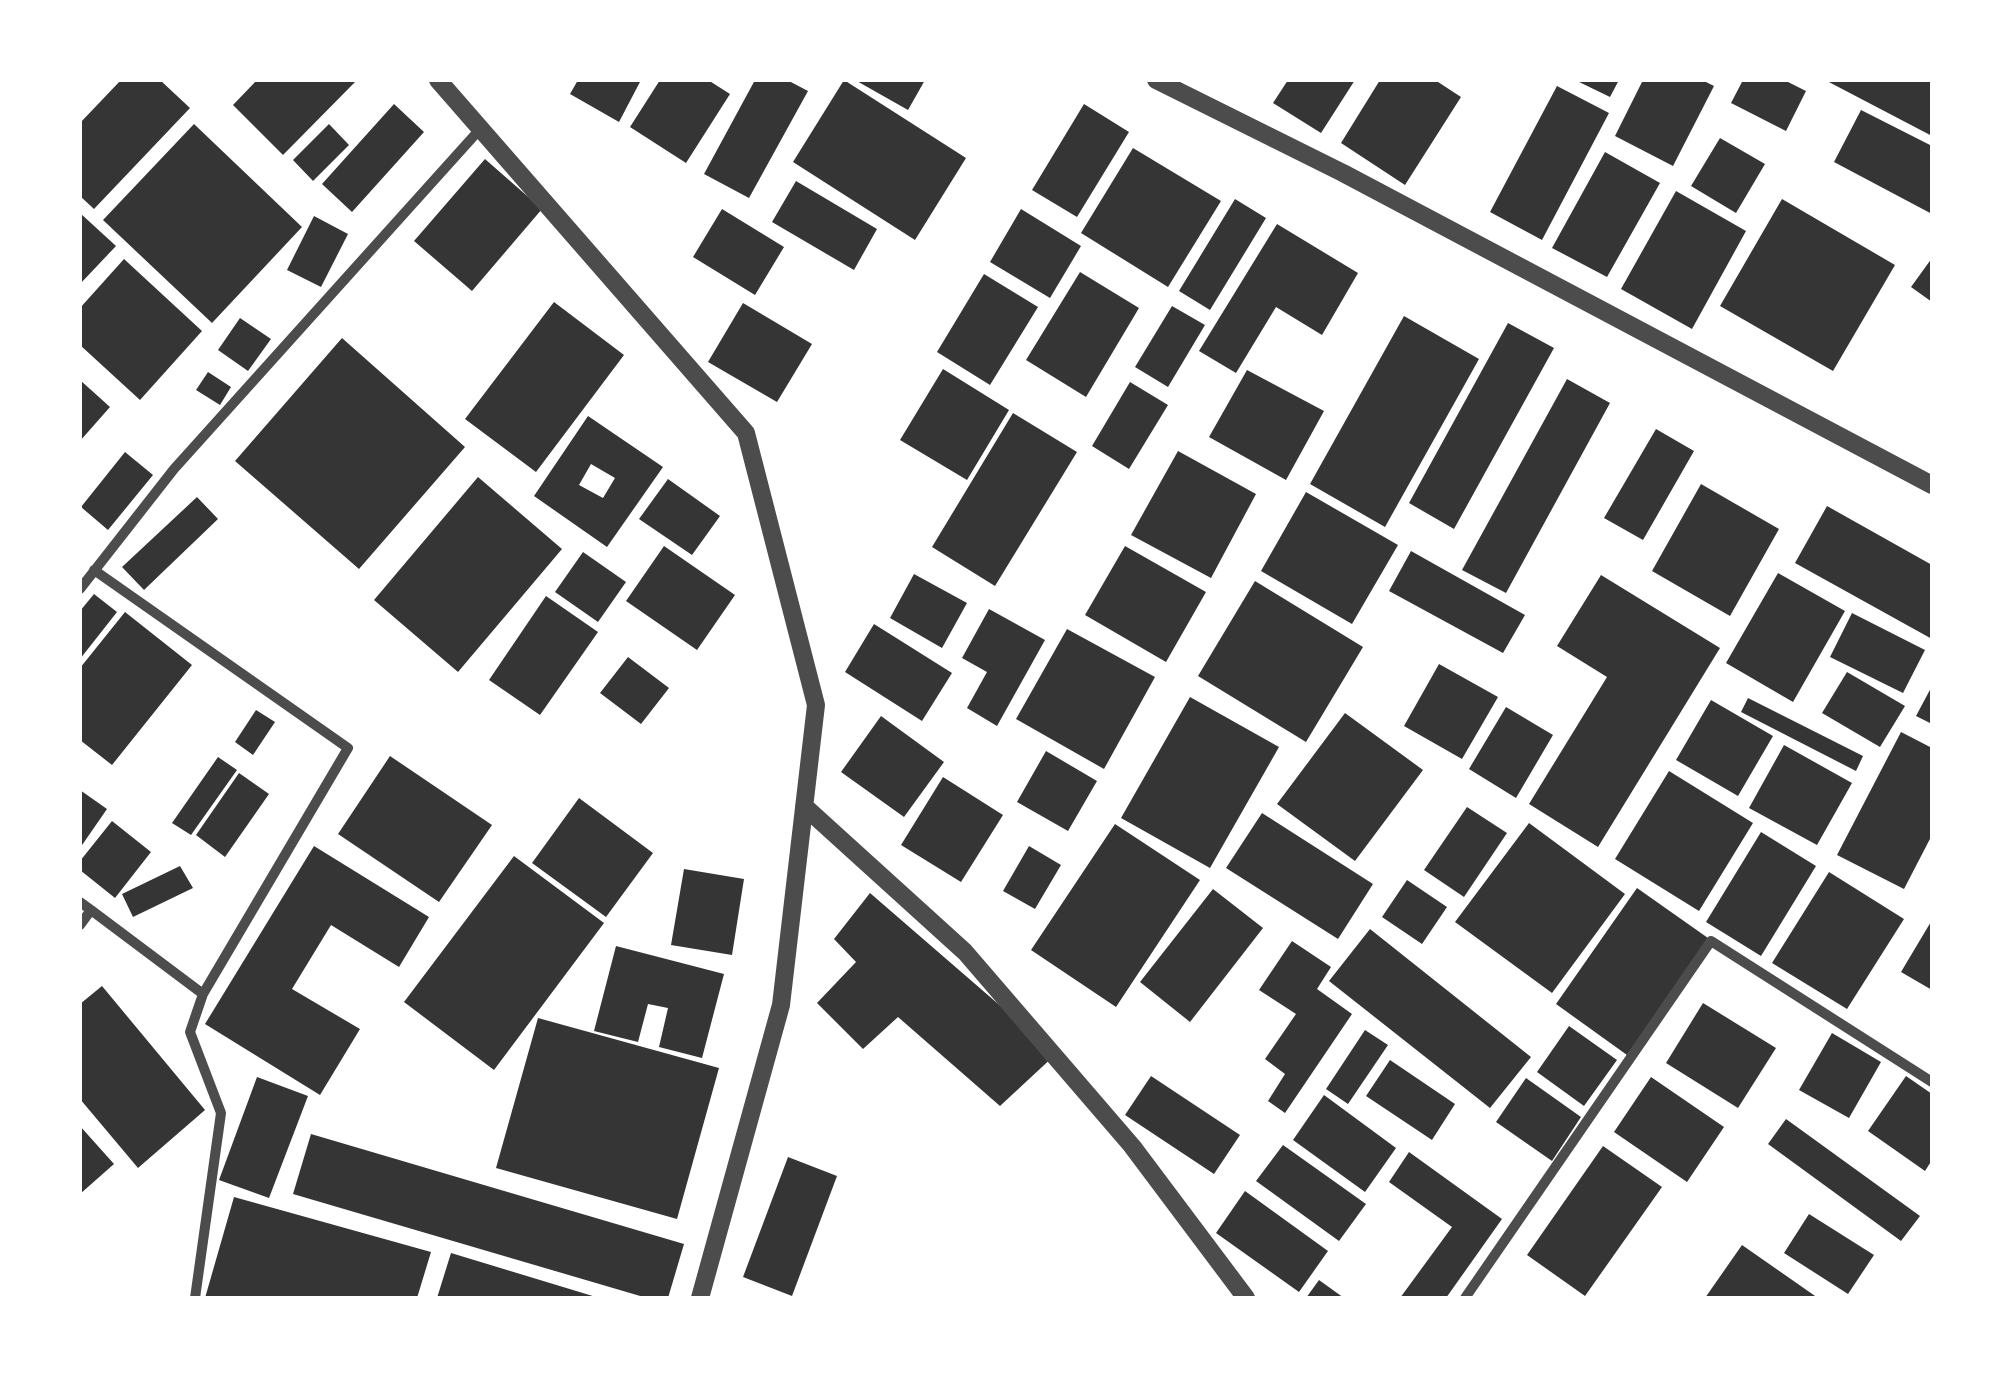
<!DOCTYPE html>
<style>
body{margin:0}
#map{position:relative;width:2012px;height:1378px;overflow:hidden;background:#fff;font-family:Raleway,sans-serif}
canvas{display:block}
.frame{position:absolute;inset:0;border:82px solid #fff;pointer-events:none}
</style>
<div id="map">
<canvas width="2012" height="1378"></canvas>
<div class="frame"></div>
</div>
<script>
const ctx = document.querySelector('canvas').getContext('2d');
ctx.lineJoin = 'round';
function fill(path, color) { ctx.fillStyle = color; ctx.fill(path, 'evenodd'); }
function strokePath(path, color, width, dash) { ctx.strokeStyle = color; ctx.lineWidth = width; ctx.lineCap = dash ? 'butt' : 'round'; ctx.setLineDash(dash || []); ctx.stroke(path); }
const building = new Path2D(`
 M 121,80 L 160,80 L 190,108 L 94,209 L 80,196 L 80,123 Z
 M 257,80 L 357,80 L 283,155 L 233,105 Z
 M 578,80 L 641,80 L 619,122 L 570,94 Z
 M 660,80 L 708,80 L 730,94 L 686,163 L 630,127 Z
 M 755,80 L 787,80 L 808,91 L 749,198 L 704,174 Z
 M 844,80 L 966,158 L 915,240 L 793,162 Z
 M 855,80 L 925,80 L 908,110 Z
 M 1288,80 L 1355,80 L 1321,133 L 1273,103 Z
 M 1380,80 L 1435,80 L 1461,97 L 1405,185 L 1341,143 Z
 M 1575,80 L 1619,80 L 1610,97 Z
 M 1643,80 L 1702,80 L 1714,86 L 1673,166 L 1615,136 Z
 M 1743,80 L 1784,80 L 1806,91 L 1786,131 L 1731,103 Z
 M 1825,80 L 1932,80 L 1932,136 Z
 M 1557,86 L 1609,113 L 1542,240 L 1490,212 Z
 M 394,104 L 424,132 L 352,212 L 322,184 Z
 M 1084,104 L 1129,132 L 1077,217 L 1032,190 Z
 M 1861,110 L 1932,146 L 1932,214 L 1834,162 Z
 M 194,124 L 302,227 L 212,323 L 103,220 Z
 M 329,124 L 349,145 L 313,181 L 293,160 Z
 M 1720,138 L 1765,164 L 1736,213 L 1691,186 Z
 M 1133,148 L 1221,201 L 1168,287 L 1081,233 Z
 M 1605,152 L 1660,183 L 1607,277 L 1552,248 Z
 M 485,159 L 542,209 L 472,291 L 414,241 Z
 M 796,181 L 877,229 L 854,270 L 772,222 Z
 M 1676,191 L 1746,231 L 1692,329 L 1621,289 Z
 M 1235,199 L 1266,218 L 1210,310 L 1179,291 Z
 M 1782,199 L 1895,265 L 1833,371 L 1720,306 Z
 M 722,209 L 784,247 L 755,295 L 693,257 Z
 M 1021,209 L 1081,246 L 1050,298 L 990,262 Z
 M 80,213 L 116,246 L 80,284 Z
 M 314,216 L 348,234 L 321,287 L 287,270 Z
 M 1277,224 L 1358,273 L 1322,335 L 1276,307 L 1236,373 L 1199,351 Z
 M 1932,258 L 1932,302 L 1911,287 Z
 M 124,259 L 202,331 L 140,400 L 80,345 L 80,308 Z
 M 1080,272 L 1139,308 L 1086,397 L 1026,360 Z
 M 984,274 L 1038,307 L 990,385 L 937,352 Z
 M 554,302 L 624,355 L 536,472 L 465,419 Z
 M 743,303 L 812,344 L 777,402 L 708,362 Z
 M 1172,306 L 1205,325 L 1168,387 L 1135,367 Z
 M 1404,316 L 1479,359 L 1385,527 L 1310,484 Z
 M 240,318 L 271,339 L 248,371 L 218,350 Z
 M 1508,323 L 1554,348 L 1454,529 L 1409,503 Z
 M 342,338 L 465,447 L 359,569 L 235,461 Z
 M 943,369 L 1009,410 L 967,480 L 900,440 Z
 M 1247,370 L 1324,411 L 1286,480 L 1209,437 Z
 M 208,372 L 231,387 L 220,405 L 196,390 Z
 M 1567,379 L 1610,403 L 1506,593 L 1462,570 Z
 M 80,380 L 110,407 L 80,441 Z
 M 1130,382 L 1168,405 L 1129,469 L 1092,446 Z
 M 1013,413 L 1077,452 L 995,586 L 932,547 Z
 M 588,416 L 663,467 L 607,547 L 534,496 ZM 591,464 L 615,478 L 603,498 L 579,485 Z
 M 1656,429 L 1694,451 L 1643,540 L 1604,518 Z
 M 1178,451 L 1256,494 L 1211,578 L 1131,535 Z
 M 125,452 L 153,475 L 108,530 L 81,507 Z
 M 478,477 L 562,549 L 458,672 L 374,600 Z
 M 668,479 L 720,516 L 692,555 L 639,519 Z
 M 1701,484 L 1779,529 L 1730,616 L 1652,571 Z
 M 1306,492 L 1398,545 L 1352,624 L 1261,571 Z
 M 197,497 L 218,519 L 144,590 L 122,567 Z
 M 1827,506 L 1932,565 L 1932,639 L 1795,563 Z
 M 664,546 L 735,595 L 697,650 L 626,601 Z
 M 1125,546 L 1206,592 L 1166,662 L 1085,615 Z
 M 1411,551 L 1525,615 L 1503,653 L 1389,591 Z
 M 583,552 L 626,582 L 598,622 L 555,592 Z
 M 1778,573 L 1845,611 L 1793,702 L 1726,663 Z
 M 914,574 L 967,603 L 942,648 L 890,618 Z
 M 1601,575 L 1720,648 L 1598,847 L 1529,804 L 1607,677 L 1557,646 Z
 M 1255,581 L 1363,647 L 1306,742 L 1198,676 Z
 M 94,594 L 117,612 L 80,659 L 80,611 Z
 M 546,596 L 598,632 L 540,715 L 489,680 Z
 M 989,609 L 1045,640 L 997,726 L 967,708 L 987,672 L 962,658 Z
 M 125,612 L 192,665 L 112,765 L 80,740 L 80,668 Z
 M 1852,613 L 1925,650 L 1903,693 L 1830,657 Z
 M 874,624 L 952,673 L 922,721 L 845,672 Z
 M 1067,629 L 1155,677 L 1104,769 L 1016,719 Z
 M 628,657 L 669,688 L 641,724 L 600,693 Z
 M 1439,664 L 1498,697 L 1462,759 L 1404,726 Z
 M 1847,672 L 1905,706 L 1880,747 L 1822,713 Z
 M 1932,686 L 1932,724 L 1916,716 Z
 M 1190,697 L 1279,747 L 1210,868 L 1121,818 Z
 M 1748,698 L 1863,756 L 1856,771 L 1741,712 Z
 M 1711,700 L 1773,736 L 1738,796 L 1676,760 Z
 M 1506,707 L 1553,735 L 1516,798 L 1469,769 Z
 M 256,710 L 275,722 L 253,755 L 235,742 Z
 M 1345,713 L 1423,770 L 1355,861 L 1277,804 Z
 M 881,716 L 944,762 L 904,817 L 841,772 Z
 M 1901,732 L 1932,748 L 1932,835 L 1904,889 L 1837,855 Z
 M 1784,745 L 1852,783 L 1817,845 L 1749,808 Z
 M 1046,751 L 1097,781 L 1068,831 L 1017,802 Z
 M 390,756 L 492,825 L 439,902 L 338,834 Z
 M 218,757 L 237,770 L 191,835 L 172,823 Z
 M 1669,771 L 1753,823 L 1699,911 L 1615,859 Z
 M 239,773 L 269,794 L 225,857 L 196,835 Z
 M 943,777 L 1003,815 L 961,882 L 901,845 Z
 M 80,790 L 107,809 L 80,848 Z
 M 579,798 L 653,853 L 606,917 L 532,863 Z
 M 1467,807 L 1507,833 L 1464,897 L 1424,870 Z
 M 1262,813 L 1373,884 L 1338,939 L 1226,868 Z
 M 112,821 L 151,852 L 115,898 L 80,870 L 80,861 Z
 M 1529,823 L 1625,894 L 1552,993 L 1455,922 Z
 M 1115,824 L 1200,880 L 1116,1007 L 1031,950 Z
 M 1761,832 L 1816,866 L 1761,956 L 1706,922 Z
 M 314,846 L 429,917 L 399,967 L 331,925 L 292,989 L 360,1029 L 320,1095 L 205,1024 Z
 M 1029,846 L 1061,865 L 1035,909 L 1003,891 Z
 M 514,856 L 604,923 L 494,1070 L 404,1002 Z
 M 180,866 L 193,888 L 133,917 L 122,894 Z
 M 684,869 L 744,879 L 732,955 L 671,945 Z
 M 1829,872 L 1904,919 L 1847,1009 L 1772,963 Z
 M 1407,880 L 1447,907 L 1422,944 L 1382,917 Z
 M 1637,888 L 1708,938 L 1627,1055 L 1556,1004 Z
 M 1213,889 L 1263,928 L 1190,1022 L 1140,982 Z
 M 870,893 L 1056,1054 L 1000,1106 L 898,1017 L 863,1049 L 817,1003 L 856,962 L 834,939 Z
 M 1932,920 L 1932,990 L 1901,972 Z
 M 1370,929 L 1531,1057 L 1490,1108 L 1329,981 Z
 M 1292,941 L 1331,967 L 1317,989 L 1352,1014 L 1285,1113 L 1268,1101 L 1285,1074 L 1265,1059 L 1296,1014 L 1259,990 Z
 M 616,946 L 724,974 L 702,1058 L 659,1047 L 668,1008 L 648,1004 L 638,1042 L 594,1031 Z
 M 102,986 L 205,1110 L 138,1168 L 80,1099 L 80,1004 Z
 M 1703,1003 L 1776,1048 L 1738,1108 L 1666,1063 Z
 M 538,1018 L 719,1068 L 677,1219 L 496,1168 Z
 M 1569,1026 L 1617,1060 L 1584,1106 L 1537,1072 Z
 M 1365,1030 L 1388,1045 L 1348,1104 L 1326,1089 Z
 M 1832,1033 L 1881,1062 L 1849,1118 L 1799,1090 Z
 M 1390,1060 L 1455,1104 L 1432,1140 L 1366,1096 Z
 M 1151,1076 L 1240,1135 L 1214,1174 L 1125,1115 Z
 M 1906,1076 L 1932,1094 L 1932,1160 L 1925,1171 L 1868,1131 Z
 M 257,1077 L 308,1096 L 269,1198 L 219,1180 Z
 M 1651,1077 L 1724,1127 L 1687,1182 L 1614,1132 Z
 M 1526,1078 L 1581,1117 L 1552,1161 L 1496,1122 Z
 M 1324,1095 L 1396,1148 L 1365,1192 L 1293,1140 Z
 M 1786,1119 L 1920,1216 L 1901,1241 L 1768,1144 Z
 M 80,1126 L 114,1164 L 80,1194 Z
 M 311,1134 L 684,1244 L 668,1298 L 647,1298 L 293,1194 Z
 M 1283,1145 L 1366,1204 L 1339,1241 L 1256,1181 Z
 M 1603,1146 L 1662,1187 L 1585,1296 L 1527,1255 Z
 M 1409,1152 L 1502,1219 L 1446,1298 L 1400,1298 L 1452,1227 L 1389,1182 Z
 M 788,1157 L 837,1176 L 792,1296 L 743,1277 Z
 M 1245,1191 L 1328,1251 L 1299,1292 L 1216,1233 Z
 M 234,1197 L 431,1252 L 417,1298 L 205,1298 Z
 M 1809,1214 L 1874,1255 L 1848,1294 L 1784,1253 Z
 M 1742,1245 L 1818,1298 L 1705,1298 Z
 M 451,1253 L 596,1297 L 596,1298 L 437,1298 Z
 M 1319,1280 L 1344,1298 L 1306,1298 Z`);
const minor = new Path2D(`
 M 80,589 L 174,469 L 481,128
 M 80,902 L 91,910 L 80,925
 M 91,910 L 203,994 L 348,748 L 94,570
 M 195,1298 L 221,1113 L 190,1032 L 203,994
 M 1465,1298 L 1711,941 L 1932,1082`);
const tertiary = new Path2D(`
 M 438,80 L 746,433 L 816,705 L 781,1005 L 700,1298
 M 1156,80 L 1343,173 L 1932,485
 M 804,806 L 965,952 L 1132,1146 L 1246,1298`);
fill(building, '#353535');
strokePath(minor, '#4c4c4c', 10);
strokePath(tertiary, '#4c4c4c', 18);
</script>
